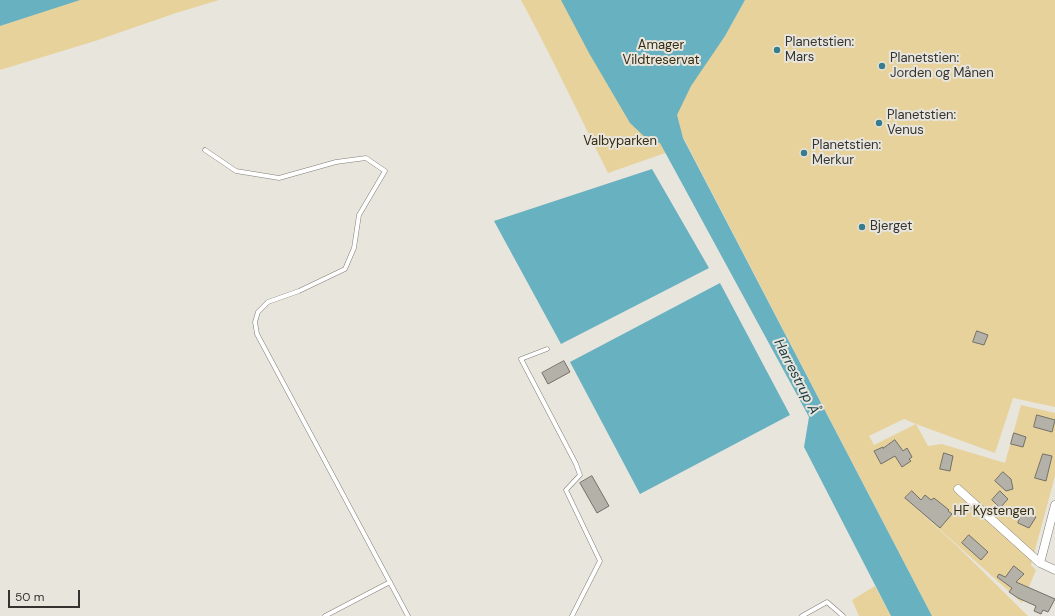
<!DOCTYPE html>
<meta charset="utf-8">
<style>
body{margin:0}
#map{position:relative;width:1055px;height:616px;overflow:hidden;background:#e8e5dd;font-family:"DM Sans",sans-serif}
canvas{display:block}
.scale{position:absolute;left:8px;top:590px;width:72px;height:18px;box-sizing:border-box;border:2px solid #343330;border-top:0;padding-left:5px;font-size:12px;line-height:14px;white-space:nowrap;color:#343330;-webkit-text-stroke:3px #e8e5dd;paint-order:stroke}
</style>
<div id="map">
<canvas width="1055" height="616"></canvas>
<div class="scale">50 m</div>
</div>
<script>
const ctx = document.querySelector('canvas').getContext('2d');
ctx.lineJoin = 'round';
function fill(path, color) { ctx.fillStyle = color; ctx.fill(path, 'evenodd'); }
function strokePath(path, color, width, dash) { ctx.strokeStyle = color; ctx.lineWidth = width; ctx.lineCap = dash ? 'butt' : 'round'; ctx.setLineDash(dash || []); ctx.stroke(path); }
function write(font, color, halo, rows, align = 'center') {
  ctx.font = font + ' "DM Sans",sans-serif'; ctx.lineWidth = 4; ctx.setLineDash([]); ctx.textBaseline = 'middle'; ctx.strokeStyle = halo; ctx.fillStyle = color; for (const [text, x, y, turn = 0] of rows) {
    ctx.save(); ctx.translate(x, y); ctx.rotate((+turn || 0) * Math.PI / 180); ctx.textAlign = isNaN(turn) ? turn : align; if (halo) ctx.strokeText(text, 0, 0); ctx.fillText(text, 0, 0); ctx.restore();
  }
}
const green = new Path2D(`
 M 78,0 L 219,0 L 176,13 L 95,41 L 0,70 L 0,26 Z
 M 521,0 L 562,0 L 664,144 L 668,152 L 608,173 C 579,115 552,57 521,0 Z
 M 745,0 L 1055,0 L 1055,407 L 1013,398 L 995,453 L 916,424 L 928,446 L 942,444 L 1005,463 L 1021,405 L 1055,413 L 1055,476 L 1031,565 L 1036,570 L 1022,603 L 899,493 L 956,545 L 1028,616 L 932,616 L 682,135 L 650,135 L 725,36 ZM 904,419 L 916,424 L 874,445 L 869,436 Z
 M 875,586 L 891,616 L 859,616 L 852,600 Z`);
const water = new Path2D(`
 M 0,0 L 80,0 L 0,26 Z
 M 561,0 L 745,0 L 725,36 L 691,86 L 677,115 L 683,138 L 932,616 L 891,616 L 804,447 L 809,417 L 660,143 L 649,141 L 630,123 L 589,53 Z
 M 652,169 L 709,268 L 561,344 L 494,221 Z
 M 720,283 L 790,415 L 640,494 L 570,362 Z`);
const building = new Path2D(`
 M 977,331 L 988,335 L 984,345 L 973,342 Z
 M 564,361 L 570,372 L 548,384 L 542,373 Z
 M 1037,415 L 1055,420 L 1052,432 L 1034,427 Z
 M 1014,433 L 1026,437 L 1023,447 L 1011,444 Z
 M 895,440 L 903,451 L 907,448 L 912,457 L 909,459 L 911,461 L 902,467 L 895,456 L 881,464 L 874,451 L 883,447 L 883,448 Z
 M 944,453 L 953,456 L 950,471 L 940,469 Z
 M 1043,454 L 1052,456 L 1046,481 L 1035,478 Z
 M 1003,472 L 1011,479 L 1013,489 L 1006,491 L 995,481 Z
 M 592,476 L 609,506 L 597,513 L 580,483 Z
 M 912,491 L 921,500 L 925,495 L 931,500 L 934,498 L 949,510 L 948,511 L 952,514 L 940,528 L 905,498 Z
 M 1000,491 L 1008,499 L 1000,508 L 992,500 Z
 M 1025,508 L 1033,512 L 1032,515 L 1036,517 L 1029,528 L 1018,523 Z
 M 969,535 L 988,552 L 981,560 L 962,543 Z
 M 1014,566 L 1024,574 L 1016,582 L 1055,599 L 1048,612 L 1043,610 L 1041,614 L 1034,611 L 1036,606 L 1018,598 L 1009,592 L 1012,588 L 997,577 L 999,574 L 1005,577 Z`);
const lane = new Path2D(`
 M 205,150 L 236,171 L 279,178 L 336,162 L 366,158 L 385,171 L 359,215 L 354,248 L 345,269 L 299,291 L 268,302 L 258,312 L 255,322 L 257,334 L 408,616
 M 547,349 L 521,359 L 576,464 L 580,475 L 566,490 L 600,561 L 572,616
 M 325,616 L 390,582
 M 802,616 L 827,602 L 843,616`);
const street = new Path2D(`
 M 958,489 L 1040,563 L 1055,570
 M 1040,563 L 1055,505`);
const markers = [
 [777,50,4,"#387d8b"],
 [882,66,4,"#387d8b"],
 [879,123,4,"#387d8b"],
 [804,153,4,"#387d8b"],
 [862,227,4,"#387d8b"]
];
const poiNames = [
 ["Planetstien:",785,43],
 ["Mars",785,58],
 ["Planetstien:",890,59],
 ["Jorden og Månen",890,74],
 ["Planetstien:",887,116],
 ["Venus",887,131],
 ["Planetstien:",812,146],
 ["Merkur",812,161],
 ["Bjerget",870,227]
];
const parkNames = [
 ["Amager",661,46],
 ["Vildtreservat",661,61],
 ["Valbyparken",620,142],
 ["HF Kystengen",994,512]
];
const waterNames = [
 ["Harrestrup Å",796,377,63]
];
fill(green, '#e7d29b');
fill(water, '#67b1c1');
fill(building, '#b4b1a9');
strokePath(building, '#737069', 1);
strokePath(lane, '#817e77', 5);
strokePath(street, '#817e77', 9);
strokePath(lane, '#fff', 4);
strokePath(street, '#fff', 8);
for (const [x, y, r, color] of markers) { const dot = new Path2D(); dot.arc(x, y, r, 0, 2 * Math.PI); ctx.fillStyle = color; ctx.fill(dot); strokePath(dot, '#e8e5dd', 1.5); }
write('13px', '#343330', '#e8e5dd', poiNames, 'left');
write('13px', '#342b11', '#e8e5dd', parkNames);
write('italic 14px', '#173b43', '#e8e5dd', waterNames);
</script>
